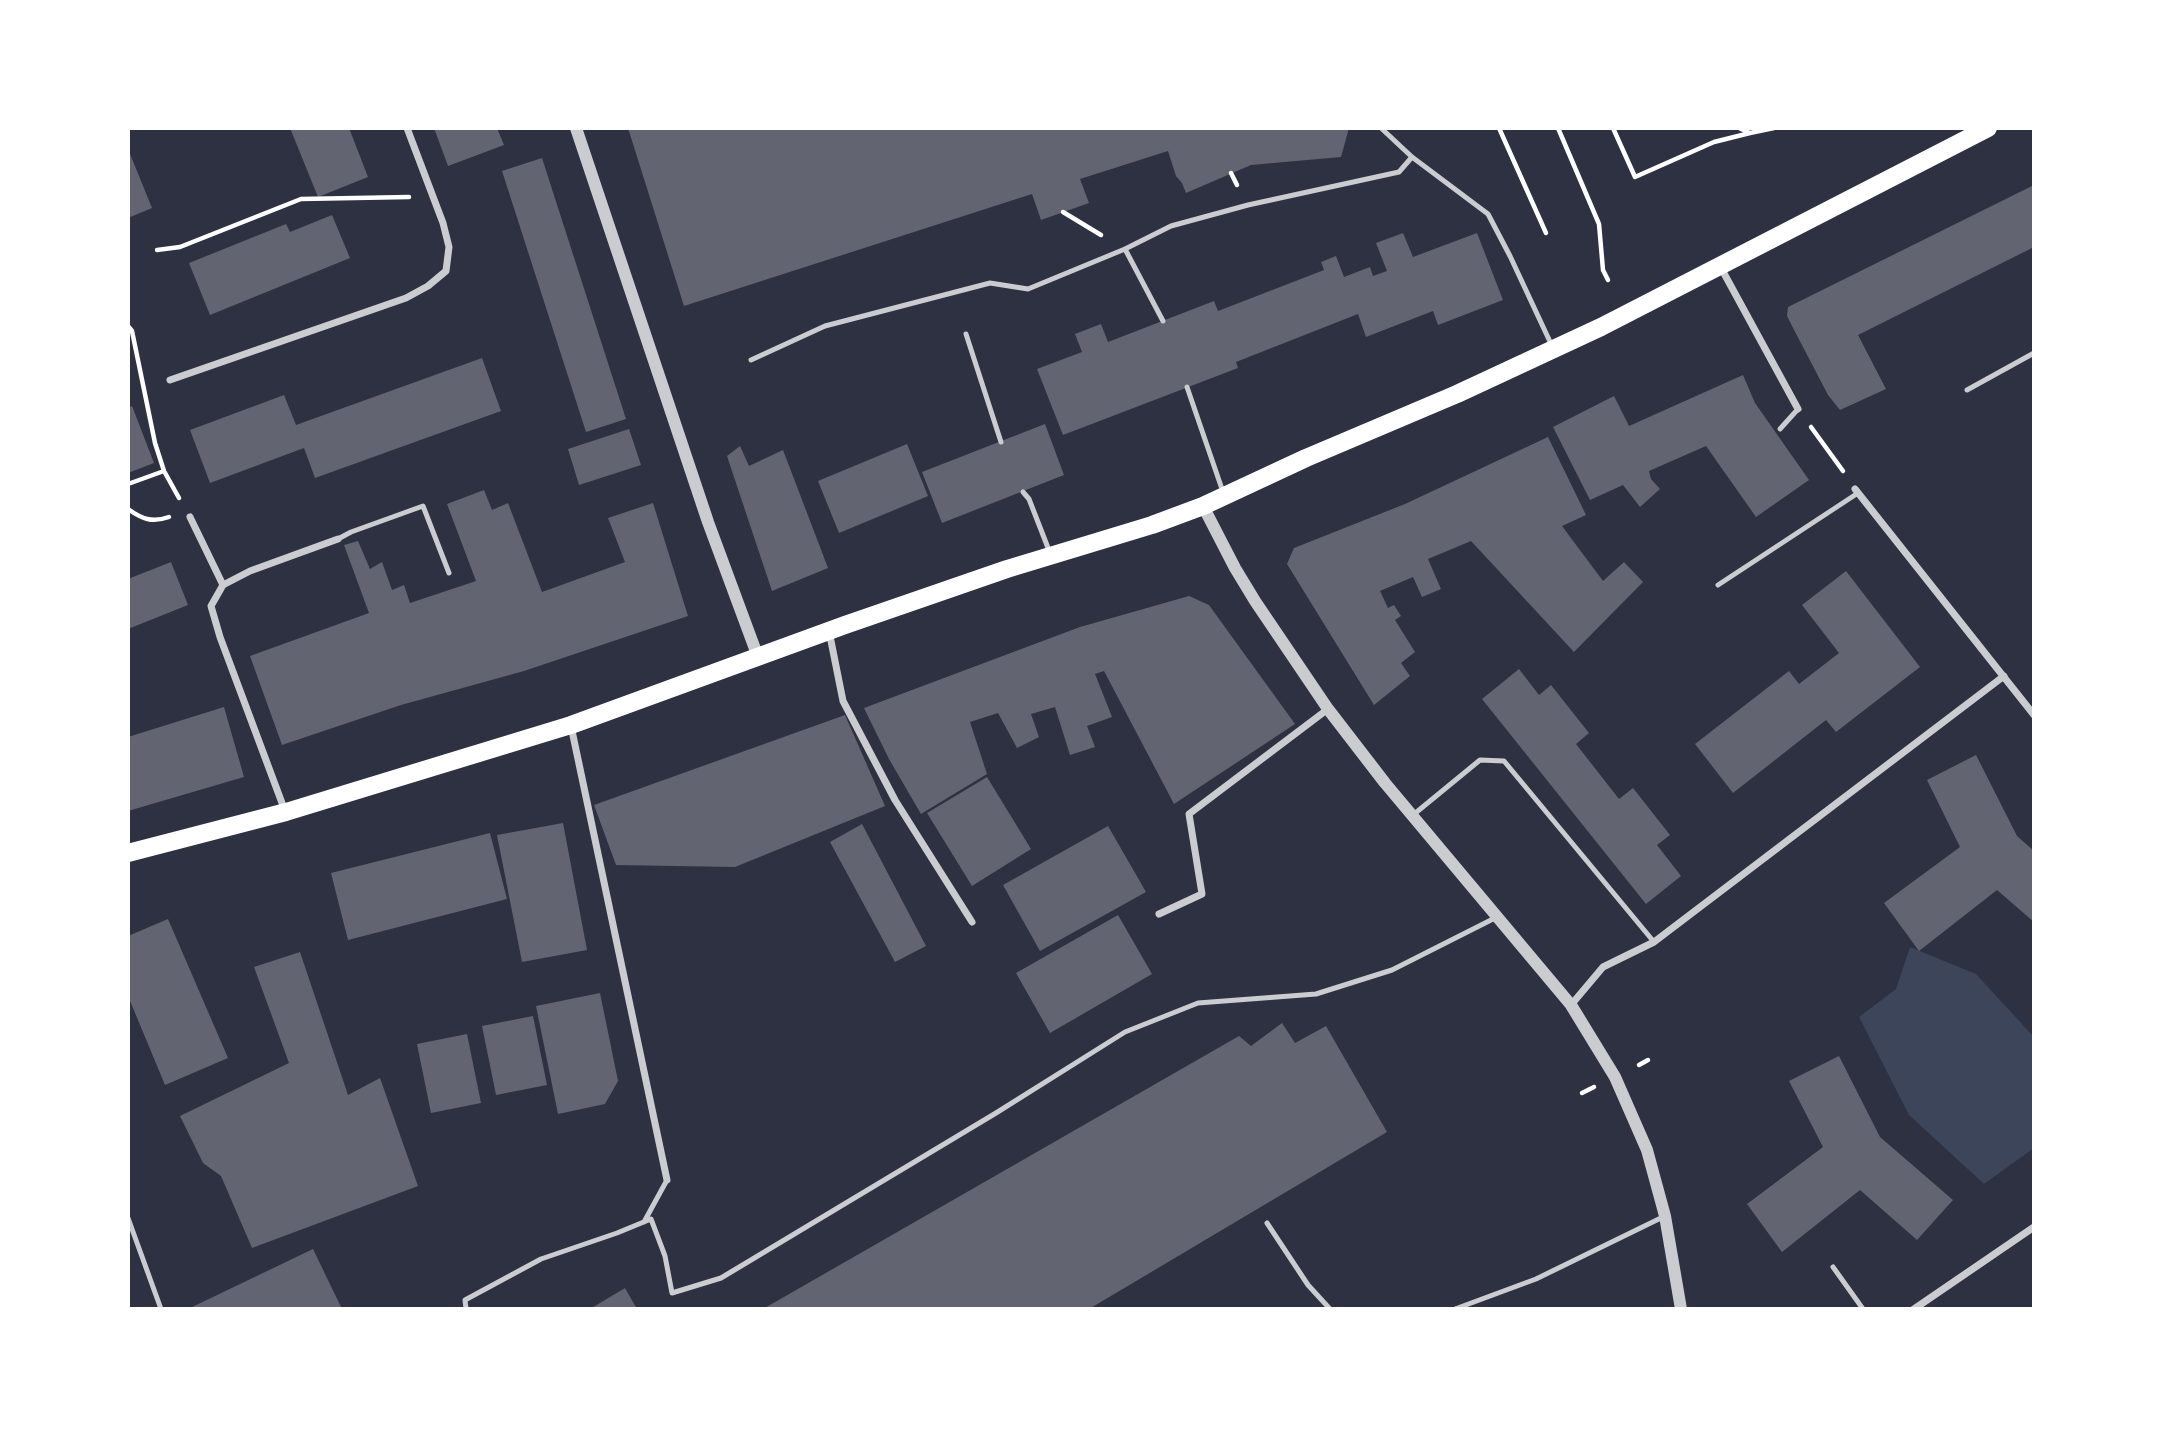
<!DOCTYPE html>
<style>
body{margin:0}
#map{position:relative;width:2162px;height:1437px;overflow:hidden;background:#2d3142;font-family:"PT Sans",sans-serif}
canvas{display:block}
.frame{position:absolute;inset:0;border:130px solid #fff;pointer-events:none}
</style>
<div id="map">
<canvas width="2162" height="1437"></canvas>
<div class="frame"></div>
</div>
<script>
const ctx = document.querySelector('canvas').getContext('2d');
ctx.lineJoin = 'round';
function fill(path, color) { ctx.fillStyle = color; ctx.fill(path, 'evenodd'); }
function strokePath(path, color, width, dash) { ctx.strokeStyle = color; ctx.lineWidth = width; ctx.lineCap = dash ? 'butt' : 'round'; ctx.setLineDash(dash || []); ctx.stroke(path); }
const green = new Path2D(`
 M 1910,947 L 1976,974 L 2034,1037 L 2034,1148 L 1984,1184 L 1909,1115 L 1859,1017 L 1896,989 Z`);
const building = new Path2D(`
 M 290,128 L 349,128 L 368,177 L 318,197 Z
 M 434,128 L 497,128 L 504,145 L 448,166 Z
 M 628,128 L 1349,128 L 1341,157 L 1251,165 L 1186,193 L 1182,183 L 1176,176 L 1168,151 L 1080,179 L 1089,203 L 1041,220 L 1032,194 L 684,306 Z
 M 128,149 L 152,208 L 128,218 Z
 M 542,158 L 626,419 L 586,432 L 502,171 Z
 M 2034,185 L 2034,247 L 1858,335 L 1886,389 L 1840,410 L 1828,395 L 1791,324 L 1787,316 L 1788,307 Z
 M 332,215 L 350,258 L 210,315 L 189,263 L 286,224 L 290,232 Z
 M 1403,233 L 1413,257 L 1477,233 L 1503,300 L 1438,325 L 1433,311 L 1366,337 L 1358,314 L 1236,362 L 1238,368 L 1063,435 L 1037,369 L 1082,352 L 1075,334 L 1101,324 L 1108,342 L 1214,301 L 1218,311 L 1324,270 L 1321,262 L 1336,256 L 1344,277 L 1370,267 L 1373,276 L 1387,271 L 1376,243 Z
 M 482,358 L 501,411 L 315,478 L 304,448 L 210,483 L 190,430 L 284,395 L 296,425 Z
 M 1743,375 L 1755,403 L 1809,480 L 1756,517 L 1706,446 L 1649,471 L 1651,479 L 1660,489 L 1640,507 L 1623,485 L 1590,500 L 1553,427 L 1614,396 L 1629,426 Z
 M 132,406 L 154,463 L 128,473 L 128,408 Z
 M 1045,424 L 1064,475 L 942,523 L 922,472 Z
 M 629,429 L 641,465 L 579,485 L 568,449 Z
 M 1548,437 L 1586,515 L 1562,526 L 1603,581 L 1624,562 L 1643,582 L 1574,652 L 1471,541 L 1428,559 L 1441,589 L 1422,597 L 1413,577 L 1380,591 L 1388,608 L 1394,605 L 1401,616 L 1395,620 L 1415,652 L 1401,663 L 1410,676 L 1374,705 L 1287,564 L 1294,548 L 1405,504 Z
 M 907,444 L 928,496 L 839,533 L 818,481 Z
 M 740,446 L 749,466 L 783,450 L 828,568 L 772,591 L 727,456 Z
 M 484,490 L 492,510 L 508,503 L 542,592 L 625,562 L 608,518 L 653,503 L 688,616 L 524,671 L 401,705 L 282,745 L 250,656 L 369,613 L 344,545 L 358,541 L 370,569 L 382,562 L 392,590 L 404,585 L 410,603 L 476,581 L 447,504 Z
 M 171,562 L 188,605 L 128,629 L 128,579 Z
 M 1846,571 L 1920,667 L 1836,732 L 1826,720 L 1733,793 L 1695,744 L 1789,671 L 1799,684 L 1839,653 L 1802,605 Z
 M 1189,596 L 1209,605 L 1295,724 L 1174,804 L 1104,671 L 1095,674 L 1112,717 L 1087,726 L 1095,747 L 1070,755 L 1055,707 L 1031,714 L 1039,737 L 1017,748 L 998,713 L 970,722 L 987,774 L 921,814 L 889,759 L 864,708 L 1080,627 Z
 M 1519,669 L 1539,695 L 1551,685 L 1589,733 L 1576,744 L 1619,799 L 1633,788 L 1670,835 L 1657,845 L 1681,876 L 1646,904 L 1482,699 Z
 M 224,707 L 244,777 L 128,811 L 128,737 Z
 M 845,715 L 885,806 L 735,867 L 616,865 L 594,805 Z
 M 1976,755 L 2017,836 L 2034,851 L 2034,922 L 1997,890 L 1919,951 L 1884,903 L 1960,847 L 1927,780 Z
 M 987,777 L 1031,849 L 972,886 L 927,813 Z
 M 563,823 L 587,950 L 522,962 L 497,835 Z
 M 862,824 L 926,946 L 895,962 L 830,842 Z
 M 1108,826 L 1146,892 L 1040,951 L 1003,885 Z
 M 490,833 L 507,899 L 348,940 L 331,873 Z
 M 1118,915 L 1152,974 L 1050,1033 L 1016,973 Z
 M 168,919 L 228,1058 L 165,1085 L 128,996 L 128,936 Z
 M 300,952 L 348,1095 L 380,1078 L 418,1186 L 252,1248 L 221,1176 L 203,1163 L 180,1116 L 289,1063 L 254,967 Z
 M 600,993 L 618,1081 L 605,1104 L 558,1114 L 536,1006 Z
 M 533,1016 L 547,1085 L 496,1095 L 482,1026 Z
 M 1282,1023 L 1295,1043 L 1326,1026 L 1387,1132 L 1089,1309 L 763,1309 L 1239,1036 L 1251,1046 Z
 M 467,1034 L 481,1103 L 431,1113 L 417,1044 Z
 M 1839,1056 L 1880,1137 L 1953,1200 L 1917,1240 L 1860,1190 L 1782,1252 L 1747,1204 L 1823,1147 L 1789,1081 Z
 M 313,1249 L 342,1309 L 188,1309 Z
 M 625,1288 L 637,1309 L 590,1309 Z`);
const path = new Path2D(`
 M 1499,128 L 1546,233
 M 1558,128 L 1599,224 L 1603,270 L 1608,280
 M 1613,128 L 1635,177 L 1714,142 L 1750,133
 M 1739,128 L 1750,133 L 1774,128
 M 1231,173 L 1237,185
 M 1063,212 L 1101,235
 M 157,250 L 180,247 L 301,199 L 409,197
 M 128,326 L 132,331 L 155,443 L 164,471 L 179,498
 M 1811,427 L 1843,471
 M 128,484 L 164,471
 M 128,509 C 142,519 152,523 169,517
 M 1639,1065 L 1648,1060
 M 1582,1093 L 1594,1087`);
const service = new Path2D(`
 M 1381,128 L 1412,157 L 1488,214 L 1510,256 L 1552,346
 M 1125,249 L 1163,321
 M 966,334 L 1001,442
 M 751,360 L 825,326 L 990,283 L 1028,289 L 1125,249 L 1171,226 L 1248,205 L 1399,172 L 1412,157
 M 1187,387 L 1223,492
 M 1967,390 L 2034,353
 M 1780,429 L 1798,409
 M 1023,492 L 1029,499 L 1050,553
 M 338,539 L 351,532 L 423,506 L 449,573
 M 1718,585 L 1858,493
 M 1413,815 L 1480,760 L 1504,761 L 1654,942
 M 128,1218 L 161,1309
 M 644,1222 L 667,1180
 M 1267,1223 L 1308,1285 L 1330,1309
 M 1833,1267 L 1863,1309
 M 466,1309 L 465,1300 L 541,1259 L 617,1233 L 651,1219 L 665,1256 L 672,1293 L 721,1278 L 996,1113 L 1125,1032 L 1198,1003 L 1316,994 L 1392,970 L 1495,918
 M 1455,1309 L 1536,1279 L 1665,1216`);
const minor = new Path2D(`
 M 1720,266 L 1798,409
 M 170,380 L 406,298 L 428,286 L 446,271 L 449,247 L 443,223 L 407,128
 M 1855,489 L 2034,715
 M 190,517 L 223,585
 M 829,631 L 843,701 L 895,800 L 972,922
 M 571,726 L 667,1180
 M 285,811 L 220,637 L 211,606 L 223,585 L 250,571 L 338,539
 M 1159,914 L 1202,894 L 1189,814 L 1328,709
 M 1571,1005 L 1603,967 L 1654,942 L 2004,676
 M 1914,1309 L 2034,1227`);
const tertiary = new Path2D(`
 M 576,128 L 708,522 L 758,657
 M 1203,506 L 1235,568 L 1255,601 L 1328,709 L 1385,783 L 1571,1005 L 1615,1077 L 1647,1150 L 1665,1216 L 1681,1309`);
const primary = new Path2D(`
 M 128,853 L 286,812 L 571,725 L 845,625 L 1007,569 L 1152,525 L 1203,506 L 1306,458 L 1457,394 L 1601,327 L 1988,128`);
fill(green, '#3c4559');
fill(building, '#626471');
strokePath(path, '#fff', 4.5);
strokePath(service, '#caccd0', 5);
strokePath(minor, '#caccd0', 7);
strokePath(tertiary, '#caccd0', 12);
strokePath(primary, '#fff', 18);
</script>
